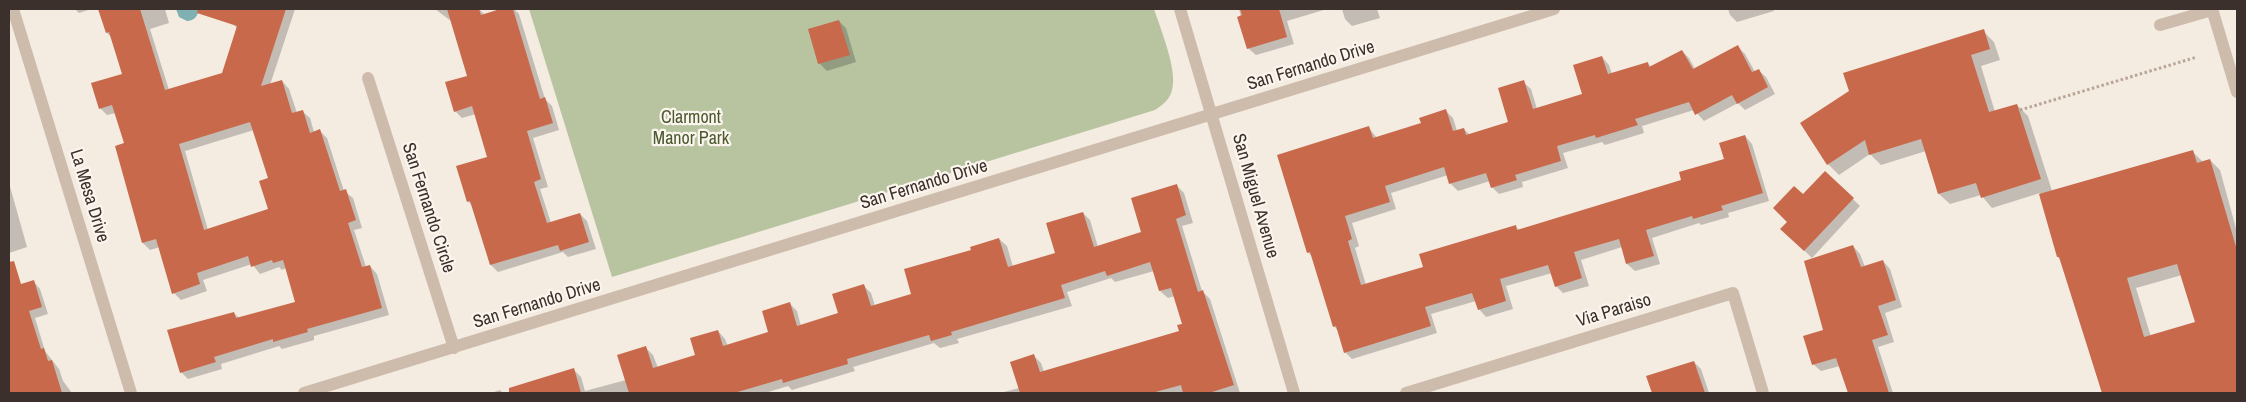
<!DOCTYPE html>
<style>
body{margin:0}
#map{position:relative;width:2246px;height:402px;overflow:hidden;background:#f4ebe1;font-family:"Archivo Narrow",sans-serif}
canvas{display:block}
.frame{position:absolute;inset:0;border:10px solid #3b302b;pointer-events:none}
</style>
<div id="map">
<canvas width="2246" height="402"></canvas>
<div class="frame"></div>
</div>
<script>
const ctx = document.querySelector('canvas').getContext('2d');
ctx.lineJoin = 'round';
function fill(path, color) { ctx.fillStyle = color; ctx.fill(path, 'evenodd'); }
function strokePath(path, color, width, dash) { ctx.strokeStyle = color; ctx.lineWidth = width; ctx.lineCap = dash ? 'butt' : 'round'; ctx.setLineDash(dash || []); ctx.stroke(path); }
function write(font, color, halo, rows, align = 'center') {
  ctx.font = font + ' "Archivo Narrow",sans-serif'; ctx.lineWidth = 4.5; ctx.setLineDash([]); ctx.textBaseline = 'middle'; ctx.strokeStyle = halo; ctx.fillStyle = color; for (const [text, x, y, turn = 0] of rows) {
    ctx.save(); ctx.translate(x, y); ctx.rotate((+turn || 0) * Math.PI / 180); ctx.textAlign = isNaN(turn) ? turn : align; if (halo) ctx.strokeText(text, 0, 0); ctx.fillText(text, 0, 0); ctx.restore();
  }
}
const green = new Path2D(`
 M 529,9 L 1154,9 C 1160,28 1178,70 1172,90 C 1170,99 1163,105 1155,110 L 612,277 Z`);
const water = new Path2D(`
 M 176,9 L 199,9 C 198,16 194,21 187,21 L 179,17 Z`);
const shadow = new Path2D(`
 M 75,9 L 91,9 L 79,13 Z
 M 99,9 L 165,9 L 169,23 L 150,29 L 169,90 L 223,74 L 238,29 L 233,24 L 237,9 L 295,9 L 270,85 L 282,81 L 289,89 L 297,113 L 302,111 L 310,118 L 314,132 L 320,131 L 327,138 L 344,191 L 353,198 L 362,228 L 354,230 L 366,267 L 370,266 L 377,274 L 389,315 L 314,336 L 314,340 L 282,349 L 279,346 L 221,364 L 222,369 L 188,379 L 181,372 L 234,313 L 239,318 L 297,303 L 286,268 L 282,270 L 279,267 L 260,274 L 252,264 L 203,280 L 207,291 L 181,300 L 174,293 L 160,247 L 150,250 L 143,243 L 116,147 L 126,144 L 116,113 L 107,115 L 100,108 L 123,75 L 112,38 L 107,33 ZM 254,130 L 269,179 L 269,209 L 208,230 L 185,151 Z
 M 435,9 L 461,9 L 457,14 L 479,9 L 485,15 L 504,9 L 514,9 L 519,14 L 545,99 L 552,106 L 559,130 L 533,138 L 548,187 L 540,189 L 551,223 L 580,214 L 587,221 L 596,249 L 568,257 L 563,252 L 498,272 L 491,265 L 473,207 L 468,201 L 489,158 L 476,114 L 462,118 L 455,111 L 468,76 L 451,21 Z
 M 1239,9 L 1327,9 L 1287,21 L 1294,44 L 1256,55 L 1248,48 Z
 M 1342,9 L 1377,9 L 1380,18 L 1352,26 L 1345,19 Z
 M 1728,9 L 1774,9 L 1774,11 L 1737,22 L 1730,15 Z
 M 839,21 L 846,28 L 856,62 L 827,71 L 820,64 L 809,30 Z
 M 1983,31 L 1994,42 L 2000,60 L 1981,66 L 1995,112 L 2017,105 L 2028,116 L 2052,191 L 2192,151 L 2202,161 L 2210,160 L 2220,170 L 2237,232 L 2237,393 L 2102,393 L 2062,261 L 2058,257 L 2040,193 L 1992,208 L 1981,195 L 1950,204 L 1939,194 L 1926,151 L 1881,165 L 1870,154 L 1839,175 L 1828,164 ZM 2182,275 L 2197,323 L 2151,337 L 2136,288 Z
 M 1737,46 L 1745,54 L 1755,72 L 1758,70 L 1766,77 L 1775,94 L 1745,110 L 1738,103 L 1704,121 L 1694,110 L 1642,126 L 1644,133 L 1605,145 L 1602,142 L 1563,153 L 1568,168 L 1522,182 L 1523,187 L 1499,194 L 1492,187 L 1490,181 L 1458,191 L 1451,184 L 1448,175 L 1391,193 L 1396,209 L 1352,223 L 1359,246 L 1355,248 L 1366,285 L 1424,267 L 1515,226 L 1520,231 L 1682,181 L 1725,160 L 1745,136 L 1752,144 L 1769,201 L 1728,213 L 1729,217 L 1701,225 L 1699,223 L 1652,238 L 1660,264 L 1635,271 L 1627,264 L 1622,247 L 1581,260 L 1589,286 L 1563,293 L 1556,286 L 1552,273 L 1506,286 L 1513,309 L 1486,317 L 1479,309 L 1476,301 L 1431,314 L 1437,333 L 1352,359 L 1345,352 L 1338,331 L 1334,326 L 1313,258 L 1308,252 L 1368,127 L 1377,138 L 1422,124 L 1446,111 L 1453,118 L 1457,131 L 1464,129 L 1470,135 L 1510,123 L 1523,82 L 1531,89 L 1537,109 L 1584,95 L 1602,57 L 1609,65 L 1612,74 L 1647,63 L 1652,67 L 1682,51 L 1689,58 L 1695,69 Z
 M 1825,172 L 1860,206 L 1812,258 L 1782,229 L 1789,222 L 1803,196 Z
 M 9,183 L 27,247 L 9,253 Z
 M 1176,185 L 1184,193 L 1193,223 L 1182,226 L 1202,291 L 1210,299 L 1240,393 L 1000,393 L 1019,388 L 1034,356 L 1041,363 L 1044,372 L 1181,332 L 1184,324 L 1175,296 L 1168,298 L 1160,291 L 1154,271 L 1115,282 L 1111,278 L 1067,292 L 1072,306 L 957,339 L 959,343 L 940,348 L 934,343 L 853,367 L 855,371 L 792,390 L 788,386 L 765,393 L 549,393 L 545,379 L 574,370 L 581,377 L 585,391 L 626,380 L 646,348 L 653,355 L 658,368 L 696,356 L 718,331 L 725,339 L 728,346 L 770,333 L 790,304 L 797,311 L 801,326 L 840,314 L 864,286 L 871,293 L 875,306 L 913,295 L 972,251 L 999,239 L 1007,246 L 1013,267 L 1057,254 L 1083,213 L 1090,220 L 1098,247 L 1143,233 Z
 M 1853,246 L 1860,254 L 1865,267 L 1883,261 L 1890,269 L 1902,307 L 1885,313 L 1894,342 L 1878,347 L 1893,393 L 1849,393 L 1840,366 L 1821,371 L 1813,364 Z
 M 33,281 L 40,289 L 48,314 L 35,318 L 45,351 L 59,369 L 63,381 L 72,393 L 9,393 L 9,289 Z
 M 1694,362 L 1701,369 L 1709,393 L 1653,393 L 1648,377 Z
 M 500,390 L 503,393 L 491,393 Z`);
const building = new Path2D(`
 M 98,9 L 140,9 L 165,90 L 222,73 L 237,26 L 197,13 L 198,9 L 286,9 L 261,86 L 282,80 L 292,113 L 303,110 L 310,133 L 320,129 L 340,191 L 346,189 L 356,220 L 348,223 L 362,267 L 370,265 L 382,308 L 307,329 L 308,332 L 273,342 L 273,339 L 214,357 L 216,362 L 180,373 L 167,330 L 234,312 L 236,318 L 295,302 L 283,260 L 273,263 L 272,260 L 251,267 L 248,256 L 197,273 L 200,284 L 172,294 L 156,239 L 142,243 L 115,146 L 124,143 L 112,105 L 99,109 L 91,83 L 122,74 L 109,32 L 106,33 ZM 250,122 L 268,178 L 259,181 L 268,209 L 204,230 L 179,144 Z
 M 447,9 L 479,9 L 481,15 L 500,9 L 513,9 L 540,99 L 545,97 L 553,123 L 527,131 L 541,179 L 534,182 L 547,223 L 580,213 L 589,242 L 560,251 L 558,245 L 490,265 L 470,201 L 467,202 L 456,166 L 487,157 L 472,106 L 454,112 L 445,82 L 467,76 Z
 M 1240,9 L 1279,9 L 1287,37 L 1247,49 L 1237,17 L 1242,15 Z
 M 839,20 L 850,55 L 818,64 L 808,29 Z
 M 1984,29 L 1990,49 L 1971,55 L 1989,112 L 2017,104 L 2041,179 L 1981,198 L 1976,183 L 1938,194 L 1921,139 L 1869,155 L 1865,140 L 1827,165 L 1800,123 L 1849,91 L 1843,73 Z
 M 1738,45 L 1752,72 L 1759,69 L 1768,87 L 1737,104 L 1732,95 L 1695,115 L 1689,102 L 1635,119 L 1638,125 L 1596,138 L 1595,135 L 1557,146 L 1561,161 L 1515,175 L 1517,180 L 1491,188 L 1486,173 L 1449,184 L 1444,167 L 1385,186 L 1390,202 L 1345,216 L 1352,239 L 1348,241 L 1361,285 L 1423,267 L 1419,254 L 1516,225 L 1517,230 L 1681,180 L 1679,172 L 1724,159 L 1719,143 L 1745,135 L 1763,193 L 1721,206 L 1723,210 L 1693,219 L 1692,216 L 1646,230 L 1654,256 L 1626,264 L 1619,239 L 1574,252 L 1582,278 L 1555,287 L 1548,265 L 1500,279 L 1506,301 L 1478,310 L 1472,293 L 1425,307 L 1431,326 L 1344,353 L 1336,326 L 1333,327 L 1310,252 L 1307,253 L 1277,155 L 1369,126 L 1373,138 L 1421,123 L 1419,118 L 1446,109 L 1453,131 L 1464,128 L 1466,135 L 1508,122 L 1498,88 L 1524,80 L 1533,109 L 1582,94 L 1573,65 L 1602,56 L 1608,74 L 1648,62 L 1649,67 L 1682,50 L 1693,69 Z
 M 2193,150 L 2197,163 L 2210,159 L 2237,250 L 2237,393 L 2102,393 L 2059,257 L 2057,257 L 2039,194 ZM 2177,264 L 2195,322 L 2144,337 L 2127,278 Z
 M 1825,171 L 1854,198 L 1804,251 L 1780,229 L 1787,222 L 1773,208 L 1794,186 L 1803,194 Z
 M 1177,184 L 1186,215 L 1176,219 L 1198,292 L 1203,290 L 1234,385 L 1209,393 L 1183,393 L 1181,385 L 1152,393 L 1020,393 L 1010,362 L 1034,354 L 1040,372 L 1179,331 L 1177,325 L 1182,324 L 1171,288 L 1159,291 L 1150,262 L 1107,276 L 1105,271 L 1061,285 L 1065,298 L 951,332 L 952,335 L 931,341 L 929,335 L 847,359 L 848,364 L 783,383 L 782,379 L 734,393 L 629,393 L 617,355 L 646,346 L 653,368 L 695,355 L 690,338 L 718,330 L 723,346 L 768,332 L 762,311 L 790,302 L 797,326 L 838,313 L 832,294 L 864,284 L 871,306 L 911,294 L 904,269 L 971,250 L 970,247 L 999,238 L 1008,267 L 1055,253 L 1046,223 L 1083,212 L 1094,247 L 1141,232 L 1131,198 Z
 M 1853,245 L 1861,267 L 1883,260 L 1896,300 L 1878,306 L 1888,335 L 1872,340 L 1889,393 L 1848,393 L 1836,358 L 1812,365 L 1803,336 L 1823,330 L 1804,261 Z
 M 14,261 L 21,284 L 34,280 L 42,307 L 29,311 L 41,349 L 44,348 L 48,361 L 52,360 L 62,393 L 9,393 L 9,262 Z
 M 1694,361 L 1705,393 L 1652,393 L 1646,376 Z
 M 574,368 L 581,393 L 509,393 L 509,388 Z`);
const path = new Path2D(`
 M 2020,110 L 2197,57`);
const minor = new Path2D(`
 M 13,9 L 131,393
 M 1180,9 L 1294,393
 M 2212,9 L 2237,92
 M 2160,25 L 2212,10
 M 368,78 L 454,348
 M 304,393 L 1554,9
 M 1406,393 L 1733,293 L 1763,393`);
const streetNames = [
 ["San Fernando Drive",1311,66,-17],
 ["San Fernando Drive",924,185,-17],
 ["La Mesa Drive",89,196,73],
 ["San Miguel Avenue",1255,196,74],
 ["San Fernando Circle",428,208,72],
 ["San Fernando Drive",537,304,-17],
 ["Via Paraiso",1614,311,-17]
];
const parkNames = [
 ["Clarmont",691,118],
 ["Manor Park",691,139]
];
fill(green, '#b8c4a0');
fill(water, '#7fb0b2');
fill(shadow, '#0003');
fill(building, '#c8694b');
strokePath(path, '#b9a596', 3, [2.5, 2.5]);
strokePath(minor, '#cdbbac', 12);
write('18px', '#3b302b', '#fbf5ee', streetNames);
write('18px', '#4a5a2e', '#fbf5ee', parkNames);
</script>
